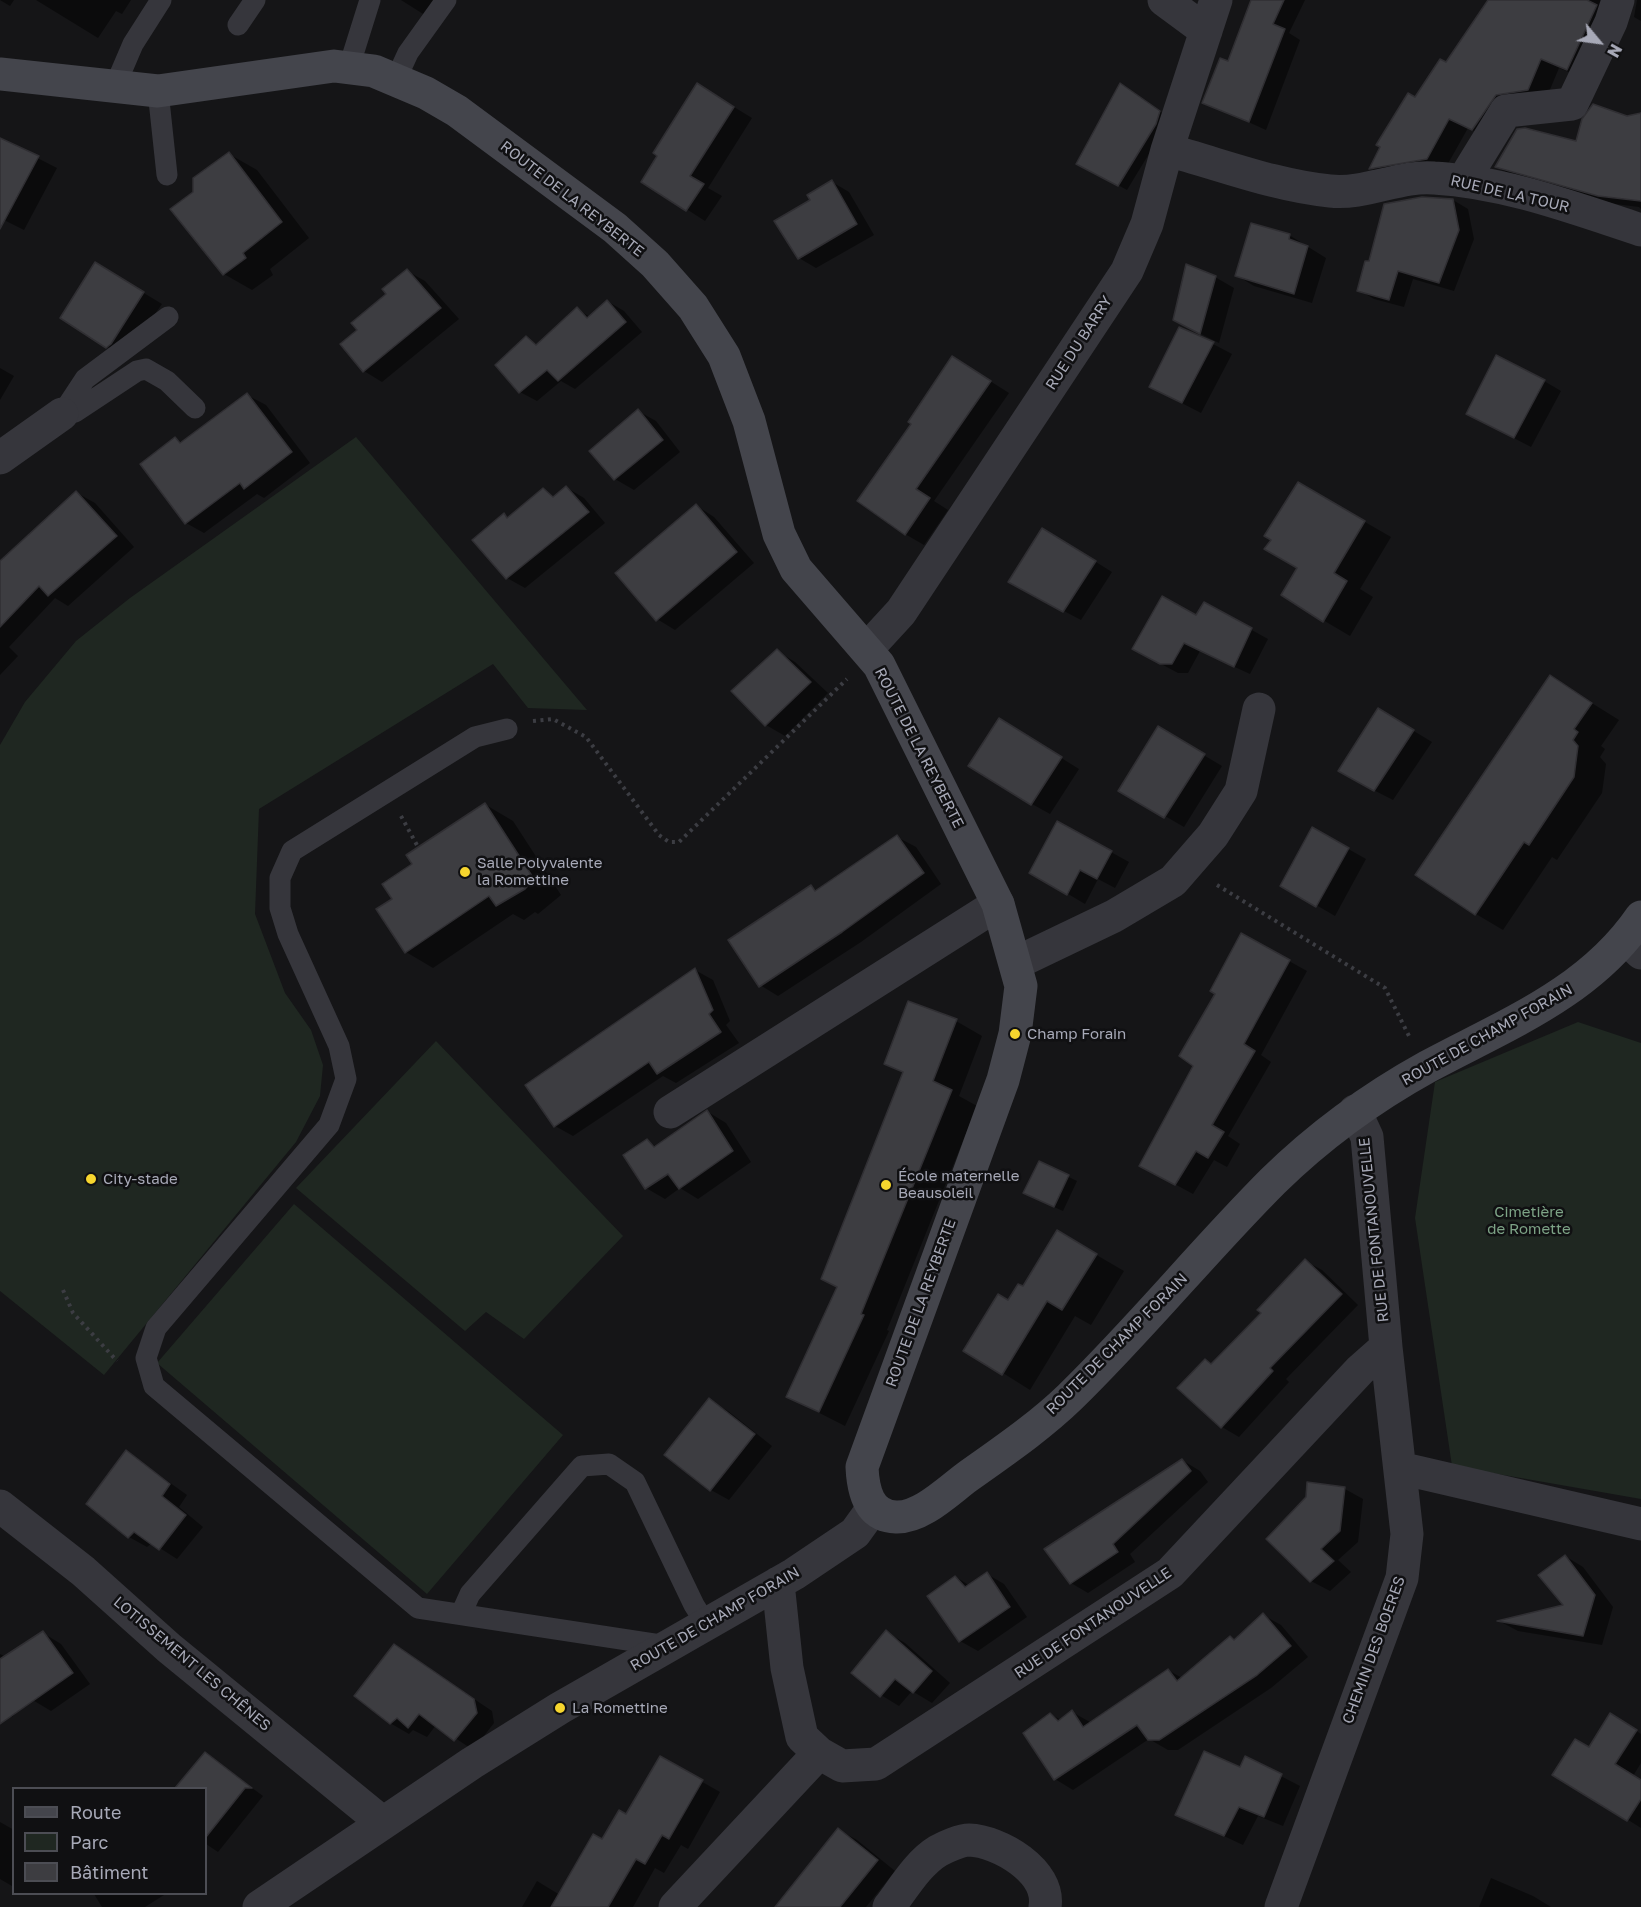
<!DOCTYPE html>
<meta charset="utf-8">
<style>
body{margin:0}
#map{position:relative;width:1641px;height:1907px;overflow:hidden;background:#151517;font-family:"Golos Text",sans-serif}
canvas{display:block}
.legend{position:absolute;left:12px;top:1787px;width:195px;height:108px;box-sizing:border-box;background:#101012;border:2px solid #4c4d54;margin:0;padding:8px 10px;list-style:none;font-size:18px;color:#a7a9b7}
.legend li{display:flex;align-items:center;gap:12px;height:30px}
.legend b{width:30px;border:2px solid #4c4d54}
.north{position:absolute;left:1569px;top:12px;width:60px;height:60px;-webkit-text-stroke:4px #101012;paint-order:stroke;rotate:119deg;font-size:16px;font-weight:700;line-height:24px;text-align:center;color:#a7a9b7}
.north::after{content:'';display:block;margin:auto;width:21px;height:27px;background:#a7a9b7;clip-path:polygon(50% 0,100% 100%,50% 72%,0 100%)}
</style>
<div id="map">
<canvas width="1641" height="1907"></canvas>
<ul class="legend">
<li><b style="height:8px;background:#44454c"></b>Route</li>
<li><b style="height:16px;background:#1f2721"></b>Parc</li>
<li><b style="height:16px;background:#3d3d41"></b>Bâtiment</li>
</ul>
<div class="north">N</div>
</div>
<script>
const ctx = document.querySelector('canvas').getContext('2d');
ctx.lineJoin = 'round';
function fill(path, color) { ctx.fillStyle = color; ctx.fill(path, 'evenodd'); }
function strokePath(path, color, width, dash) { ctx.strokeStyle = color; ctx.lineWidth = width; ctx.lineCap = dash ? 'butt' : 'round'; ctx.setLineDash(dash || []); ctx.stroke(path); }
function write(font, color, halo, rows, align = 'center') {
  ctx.font = font + ' "Golos Text",sans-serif'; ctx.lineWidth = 5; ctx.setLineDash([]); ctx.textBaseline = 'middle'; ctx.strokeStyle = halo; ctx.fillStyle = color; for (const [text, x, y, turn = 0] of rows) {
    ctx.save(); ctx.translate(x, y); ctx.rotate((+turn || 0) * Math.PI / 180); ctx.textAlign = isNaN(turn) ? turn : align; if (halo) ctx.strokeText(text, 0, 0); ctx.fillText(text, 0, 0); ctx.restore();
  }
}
const green = new Path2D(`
 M 356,437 L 587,710 L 528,708 L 493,664 L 259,809 L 255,914 L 285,993 L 311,1030 L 323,1065 L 320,1096 L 296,1142 L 104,1375 L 0,1291 L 0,745 L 25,702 L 76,641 L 130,598 Z
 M 1578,1022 L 1641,1043 L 1641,1499 L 1452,1466 L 1415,1218 L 1435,1082 Z
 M 436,1041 L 623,1236 L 524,1339 L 486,1312 L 465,1331 L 296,1188 Z
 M 294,1204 L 563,1435 L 427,1594 L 157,1363 Z`);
const shadow = new Path2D(`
 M 0,0 L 14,0 L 10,6 Z
 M 36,0 L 131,0 L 122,14 L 116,11 L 98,38 Z
 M 401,0 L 457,0 L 439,24 Z
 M 1253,0 L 1305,0 L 1289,33 L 1300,40 L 1266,130 L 1204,102 L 1229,63 Z
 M 1497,0 L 1621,0 L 1586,79 L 1559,68 L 1546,99 L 1491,139 L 1468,128 L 1445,169 L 1388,178 L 1371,168 L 1415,98 Z
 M 1637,0 L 1641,0 L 1641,21 L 1634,17 Z
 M 1130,91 L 1168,117 L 1164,129 L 1127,190 L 1078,163 Z
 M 716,96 L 752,118 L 708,188 L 722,196 L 705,221 L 643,181 Z
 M 1594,106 L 1641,122 L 1641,209 L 1639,207 L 1615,204 L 1513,176 L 1497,167 L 1577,143 Z
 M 0,139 L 57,168 L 24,230 L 0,218 Z
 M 229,154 L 257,170 L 309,238 L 270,269 L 273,275 L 252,290 L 224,274 L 195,193 Z
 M 832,182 L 849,192 L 874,235 L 816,268 L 799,258 Z
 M 1453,200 L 1468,209 L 1474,239 L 1454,291 L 1413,279 L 1404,307 L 1374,299 L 1359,290 L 1370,263 Z
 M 1289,235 L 1326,258 L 1312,303 L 1254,286 L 1236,275 Z
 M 407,271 L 425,281 L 459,319 L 382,382 L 364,371 L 359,330 Z
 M 114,275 L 162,304 L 125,357 L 106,346 Z
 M 1215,277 L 1234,288 L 1219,343 L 1193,330 Z
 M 607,301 L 624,311 L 642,332 L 575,389 L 561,381 L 537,401 L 520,392 L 526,338 L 538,345 L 577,309 L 590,317 Z
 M 1213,344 L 1232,354 L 1201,413 L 1170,397 Z
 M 0,368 L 14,376 L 0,400 Z
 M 971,369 L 1009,393 L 934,501 L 948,510 L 924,545 L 905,534 L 913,424 Z
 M 1544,381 L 1561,391 L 1531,447 L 1485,423 Z
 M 247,395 L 266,405 L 310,463 L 264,498 L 257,494 L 204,533 L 186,523 L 175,438 L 183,443 Z
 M 638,411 L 656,421 L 680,452 L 634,490 L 615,479 Z
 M 1299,484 L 1391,537 L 1360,589 L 1373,597 L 1350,636 L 1323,620 L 1299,568 L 1273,539 Z
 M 567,488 L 584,498 L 605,523 L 525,588 L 507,578 L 504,515 L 509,518 L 543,490 L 555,497 Z
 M 77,493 L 95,503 L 134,547 L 68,606 L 55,598 L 9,647 L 18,656 L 0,675 L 0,563 Z
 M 697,506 L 714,517 L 754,563 L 675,630 L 657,619 Z
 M 1059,539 L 1112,572 L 1081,620 L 1026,591 Z
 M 1205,604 L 1268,639 L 1250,674 L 1200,651 L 1188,673 L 1178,673 L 1150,658 L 1197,617 Z
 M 777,651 L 795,662 L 828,693 L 785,736 L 766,725 L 733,691 Z
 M 1550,677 L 1619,720 L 1601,746 L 1605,749 L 1600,757 L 1606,764 L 1602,793 L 1557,860 L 1552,857 L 1503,930 L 1476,914 Z
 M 1379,710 L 1432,742 L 1393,800 L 1358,782 Z
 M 1158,728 L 1222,766 L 1184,827 L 1120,790 Z
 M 1018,731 L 1079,769 L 1050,814 L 1032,804 Z
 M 486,805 L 513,821 L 561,895 L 538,914 L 535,912 L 524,920 L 513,914 L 433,968 L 406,952 L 394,900 L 414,865 Z
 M 1058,823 L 1129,862 L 1115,888 L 1098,879 L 1085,904 L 1031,872 Z
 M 1313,829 L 1366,859 L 1335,916 L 1282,885 Z
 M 897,837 L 916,847 L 941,884 L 861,942 L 778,996 L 760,985 L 811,887 L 818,891 Z
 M 1289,961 L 1307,971 L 1261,1055 L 1271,1062 L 1228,1136 L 1240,1144 L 1227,1167 L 1214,1160 L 1193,1194 L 1158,1175 L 1217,993 Z
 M 695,970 L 713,980 L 730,1021 L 726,1025 L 739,1043 L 676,1083 L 663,1076 L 573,1136 L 555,1126 Z
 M 956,1021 L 982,1036 L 959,1096 L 977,1106 L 887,1330 L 889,1331 L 845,1426 L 788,1397 L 839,1288 L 904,1074 L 886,1063 Z
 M 708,1112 L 726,1123 L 751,1162 L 698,1199 L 680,1188 L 665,1199 L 646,1188 L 647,1141 L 657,1147 Z
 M 1040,1163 L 1077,1181 L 1063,1211 L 1034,1198 Z
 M 1057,1232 L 1124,1271 L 1091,1325 L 1075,1316 L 1030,1390 L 1003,1373 L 1008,1302 L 1024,1288 Z
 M 1305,1261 L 1322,1270 L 1358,1305 L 1286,1379 L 1289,1382 L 1239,1437 L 1222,1427 L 1179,1387 L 1213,1365 L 1263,1313 Z
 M 709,1400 L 728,1411 L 772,1446 L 729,1500 L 711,1490 Z
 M 127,1452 L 187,1495 L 179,1507 L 203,1527 L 177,1559 L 152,1543 L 147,1547 L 129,1537 L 88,1504 Z
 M 1182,1460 L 1200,1471 L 1208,1482 L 1130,1554 L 1135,1562 L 1088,1593 L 1071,1583 Z
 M 1345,1489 L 1363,1499 L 1358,1542 L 1338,1560 L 1351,1572 L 1330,1591 L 1311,1581 L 1268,1539 Z
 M 1565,1556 L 1583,1567 L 1613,1607 L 1602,1645 L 1518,1631 L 1501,1622 L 1565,1606 Z
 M 987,1574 L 1004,1584 L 1027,1617 L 978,1651 L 960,1641 L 929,1596 L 956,1577 L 970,1586 Z
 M 1263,1615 L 1281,1625 L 1308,1657 L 1271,1688 L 1178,1750 L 1168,1750 L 1149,1739 L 1073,1790 L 1055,1779 L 1050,1714 L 1061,1720 L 1072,1712 L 1090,1722 L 1168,1670 L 1182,1678 L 1235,1641 Z
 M 886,1632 L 905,1643 L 950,1683 L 932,1703 L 912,1691 L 899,1706 L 881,1695 Z
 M 43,1633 L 61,1644 L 90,1684 L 51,1711 L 31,1699 L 12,1717 L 0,1710 L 0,1654 L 6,1657 Z
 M 395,1646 L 492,1711 L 494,1723 L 473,1750 L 436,1725 L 427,1737 L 413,1730 L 409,1734 L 390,1723 Z
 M 1629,1726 L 1641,1734 L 1641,1763 L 1633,1776 L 1641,1781 L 1641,1828 L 1555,1774 Z
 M 206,1754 L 263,1796 L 218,1852 L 206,1844 L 206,1788 L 176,1788 Z
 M 660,1758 L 720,1792 L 688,1849 L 681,1845 L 664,1873 L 655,1868 L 633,1907 L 522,1907 L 537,1881 L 560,1895 L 626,1816 Z
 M 1246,1758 L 1300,1786 L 1283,1826 L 1258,1816 L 1243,1845 L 1177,1814 L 1241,1769 Z
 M 0,1822 L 14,1830 L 12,1886 L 0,1879 Z
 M 839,1830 L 857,1840 L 895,1871 L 866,1907 L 777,1907 Z
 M 1491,1878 L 1533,1896 L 1551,1907 L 1479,1907 Z
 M 94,1894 L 163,1894 L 164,1895 L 145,1907 L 102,1907 Z`);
const building = new Path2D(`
 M 1251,0 L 1284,0 L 1273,24 L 1285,29 L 1249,122 L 1202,103 L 1220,58 L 1228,61 Z
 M 1488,0 L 1587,0 L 1597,5 L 1567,70 L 1541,59 L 1528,90 L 1496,95 L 1472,130 L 1449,119 L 1427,159 L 1369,169 L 1380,147 L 1376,145 L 1408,93 L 1415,97 L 1440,59 L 1446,62 Z
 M 697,83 L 734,107 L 690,176 L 704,184 L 686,211 L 641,182 L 657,156 L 653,153 Z
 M 1120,83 L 1160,111 L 1156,124 L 1118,186 L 1076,164 Z
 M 1593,104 L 1627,116 L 1641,113 L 1641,201 L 1598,196 L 1495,167 L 1517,129 L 1525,128 L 1576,141 L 1582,119 Z
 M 0,138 L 39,156 L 0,229 Z
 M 229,152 L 282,222 L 243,253 L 246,258 L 223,275 L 170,209 L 193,192 L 193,178 Z
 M 832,180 L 857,224 L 798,259 L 774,221 L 810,200 L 807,195 Z
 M 1422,197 L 1453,199 L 1459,230 L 1439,283 L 1398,271 L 1389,300 L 1357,291 L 1365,261 L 1369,261 L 1384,204 Z
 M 1251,223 L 1290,234 L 1289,239 L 1308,246 L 1294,294 L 1235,276 Z
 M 95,262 L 144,292 L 111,344 L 106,348 L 60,318 Z
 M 1186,264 L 1216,276 L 1200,334 L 1173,320 Z
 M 407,269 L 441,308 L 363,372 L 340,344 L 357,330 L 351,323 L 386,294 L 382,289 Z
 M 607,300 L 626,322 L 558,381 L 547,370 L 519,393 L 495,365 L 526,336 L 536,345 L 577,307 L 587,318 Z
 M 1179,327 L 1214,342 L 1182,403 L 1149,387 Z
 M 1496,355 L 1545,380 L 1514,438 L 1466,414 Z
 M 952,356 L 991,381 L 916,489 L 930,498 L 905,535 L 857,501 L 911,424 L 908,422 Z
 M 247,393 L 292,452 L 244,489 L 240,483 L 185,524 L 140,464 L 175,437 L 180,443 Z
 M 638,409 L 663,440 L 614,480 L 589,451 Z
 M 1298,482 L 1365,521 L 1334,573 L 1347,581 L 1323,622 L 1281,595 L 1297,568 L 1264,549 L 1271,540 L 1264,536 Z
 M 566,486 L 589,512 L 506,579 L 472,540 L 504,513 L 507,518 L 543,488 L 553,497 Z
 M 76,491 L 117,536 L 48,596 L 39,586 L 0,627 L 0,561 Z
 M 696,504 L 737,552 L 656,621 L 615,573 Z
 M 1042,528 L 1096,561 L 1063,612 L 1008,582 Z
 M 1162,596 L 1196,615 L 1204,602 L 1252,628 L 1234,667 L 1184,643 L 1172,664 L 1160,664 L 1132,649 Z
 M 777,649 L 811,682 L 765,726 L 731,691 Z
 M 1550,675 L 1592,703 L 1574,729 L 1578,732 L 1573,740 L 1578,746 L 1574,777 L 1529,845 L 1524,842 L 1475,915 L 1415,875 Z
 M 1378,708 L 1414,730 L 1374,791 L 1338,771 Z
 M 999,718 L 1062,757 L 1031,805 L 968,766 Z
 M 1158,726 L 1205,754 L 1164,818 L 1118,791 Z
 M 485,803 L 534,879 L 525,889 L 496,906 L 489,896 L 405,953 L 376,909 L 392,899 L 382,884 L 412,864 L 406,855 Z
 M 1057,821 L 1112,851 L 1097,879 L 1080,870 L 1067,895 L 1029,873 Z
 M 1312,827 L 1349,848 L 1316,907 L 1280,886 Z
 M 897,835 L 924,873 L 842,932 L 759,987 L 728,940 L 811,885 L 815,891 Z
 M 1241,933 L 1290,960 L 1244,1044 L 1255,1051 L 1212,1125 L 1224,1132 L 1208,1158 L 1196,1151 L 1175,1185 L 1139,1166 L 1193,1066 L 1179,1056 L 1215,994 L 1210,991 Z
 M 695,968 L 713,1010 L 709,1014 L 721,1032 L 657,1074 L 649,1062 L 554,1127 L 525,1085 Z
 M 908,1001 L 957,1019 L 933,1081 L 952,1090 L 861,1314 L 864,1315 L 819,1412 L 786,1397 L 837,1287 L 821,1279 L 903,1072 L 884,1064 Z
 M 707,1110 L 733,1151 L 679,1189 L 668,1174 L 645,1189 L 623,1155 L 647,1139 L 654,1147 Z
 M 1039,1161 L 1069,1175 L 1054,1207 L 1023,1193 Z
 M 1057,1230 L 1097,1254 L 1062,1310 L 1047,1301 L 1002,1375 L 963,1351 L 998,1294 L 1008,1300 L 1018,1284 L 1023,1286 Z
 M 1305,1259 L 1342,1294 L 1270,1368 L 1273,1371 L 1221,1428 L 1177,1388 L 1205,1359 L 1211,1364 L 1261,1313 L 1257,1310 Z
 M 709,1398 L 755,1434 L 710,1491 L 664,1455 Z
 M 126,1450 L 170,1484 L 162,1496 L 186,1515 L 159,1550 L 134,1532 L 128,1538 L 86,1504 Z
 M 1182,1459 L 1191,1471 L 1113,1544 L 1118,1552 L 1070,1584 L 1044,1549 Z
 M 1307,1482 L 1345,1487 L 1340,1531 L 1321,1549 L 1334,1561 L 1310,1582 L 1266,1539 L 1306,1497 Z
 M 1565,1555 L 1595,1595 L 1583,1636 L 1497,1621 L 1563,1605 L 1538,1575 Z
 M 987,1572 L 1010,1607 L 959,1642 L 927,1596 L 955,1576 L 965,1587 Z
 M 1263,1613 L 1291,1646 L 1257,1675 L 1159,1740 L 1148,1740 L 1137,1725 L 1054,1780 L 1023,1733 L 1050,1713 L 1058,1721 L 1072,1710 L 1083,1727 L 1168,1669 L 1177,1681 L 1230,1636 L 1234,1640 Z
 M 886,1630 L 932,1671 L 913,1693 L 895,1679 L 880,1697 L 851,1673 Z
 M 43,1631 L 73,1673 L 0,1724 L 0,1659 Z
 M 394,1644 L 474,1699 L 477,1713 L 454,1741 L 419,1714 L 408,1728 L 397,1718 L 390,1724 L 354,1696 Z
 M 1610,1713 L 1637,1730 L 1615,1764 L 1641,1780 L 1641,1799 L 1627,1821 L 1552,1775 L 1575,1739 L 1589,1747 Z
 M 1204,1751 L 1240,1767 L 1245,1756 L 1282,1774 L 1264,1817 L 1239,1807 L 1224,1836 L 1175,1815 Z
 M 205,1752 L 252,1788 L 245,1788 L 206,1837 L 206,1788 L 175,1788 Z
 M 660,1756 L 703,1780 L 669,1839 L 662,1835 L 645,1864 L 636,1859 L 608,1907 L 551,1907 L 593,1834 L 602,1839 L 619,1810 L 626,1814 Z
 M 838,1828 L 878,1860 L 840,1907 L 775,1907 Z`);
const path = new Path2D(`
 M 533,721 L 553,719 L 586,737 L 659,835 L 669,842 L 679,842 L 847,679
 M 401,816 L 418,847
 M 1217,885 L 1385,988 L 1410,1038
 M 63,1290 L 73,1313 L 117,1361`);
const service = new Path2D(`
 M 238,25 L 255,0
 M 349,67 L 370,0
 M 396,79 L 408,53 L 446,0
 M 115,86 L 133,44 L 161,0
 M 158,91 L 167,175
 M 62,414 L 75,412 L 137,371 L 146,369 L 167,381 L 195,408
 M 62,414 L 85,379 L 168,317
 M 507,729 L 475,737 L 292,851 L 280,878 L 280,908 L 288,934 L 339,1046 L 346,1079 L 329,1125 L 156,1328 L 146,1358 L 154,1386 L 418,1608 L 667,1646
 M 461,1614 L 470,1594 L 582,1466 L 609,1464 L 635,1482 L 694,1605 L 706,1624`);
const minor = new Path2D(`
 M 1164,0 L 1206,31
 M 1167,150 C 1220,164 1276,186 1330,191 C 1365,195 1400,175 1434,178 C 1505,182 1574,208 1641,230
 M 1463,181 L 1506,111 L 1572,104 L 1611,22 L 1618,0
 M 0,458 L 62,414
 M 867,649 L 901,612 L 1127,271 L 1147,224 L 1167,150 L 1216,0
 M 1626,939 L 1641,953
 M 1016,963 L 1114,916 L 1173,881 L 1213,835 L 1241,791 L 1259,709
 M 670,1112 L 998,904
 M 1400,1468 L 1641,1524
 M 0,1506 L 83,1571 L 169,1648 L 383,1823
 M 778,1583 L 787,1668 L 802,1737 L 819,1753 L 842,1766 L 876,1764 L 1170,1573 L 1360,1370 L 1386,1347 L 1367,1137 L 1355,1111
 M 259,1907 L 472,1763 L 560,1708 L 794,1574 L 855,1533 L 873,1508
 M 675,1907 L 819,1753
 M 889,1907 C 903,1889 918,1863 938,1851 C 945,1847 961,1840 969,1840 C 999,1841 1051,1871 1045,1907
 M 1281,1907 L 1402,1578 L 1407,1534 L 1386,1347`);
const secondary = new Path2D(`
 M 0,74 L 158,91 L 334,66 L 374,71 L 426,93 L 457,111 L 615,228 L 655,264 L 693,307 L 724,356 L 749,421 L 779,534 L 796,569 L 879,665 L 998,904 L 1021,986 L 1015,1034 L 1003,1080 L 862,1467 C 863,1489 868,1516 896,1517 C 921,1518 948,1491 967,1477 C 1002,1452 1039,1427 1070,1397 C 1141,1328 1203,1251 1273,1181 C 1319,1136 1371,1098 1427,1067 C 1505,1025 1589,993 1641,917`);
const markers = [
 [465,872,6,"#f6d52e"],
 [1015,1034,6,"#f6d52e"],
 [91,1179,6,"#f6d52e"],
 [886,1185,6,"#f6d52e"],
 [560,1708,6,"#f6d52e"]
];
const streetNames = [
 ["RUE DE LA TOUR",1510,194,13],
 ["ROUTE DE LA REYBERTE",572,199,38],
 ["RUE DU BARRY",1079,343,-57],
 ["ROUTE DE LA REYBERTE",919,748,63],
 ["ROUTE DE CHAMP FORAIN",1487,1035,-29],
 ["RUE DE FONTANOUVELLE",1374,1230,-96],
 ["ROUTE DE LA REYBERTE",921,1303,-70],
 ["ROUTE DE CHAMP FORAIN",1117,1344,-45],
 ["ROUTE DE CHAMP FORAIN",715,1619,-30],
 ["RUE DE FONTANOUVELLE",1093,1623,-34],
 ["CHEMIN DES BOERES",1374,1650,-70],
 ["LOTISSEMENT LES CHÊNES",192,1664,40]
];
const poiNames = [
 ["Salle Polyvalente",477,863],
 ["la Romettine",477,880],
 ["Champ Forain",1027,1034],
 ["École maternelle",898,1176],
 ["Beausoleil",898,1193],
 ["City-stade",103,1179],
 ["La Romettine",572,1708]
];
const parkNames = [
 ["Cimetière",1529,1212],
 ["de Romette",1529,1229]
];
fill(green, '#1f2721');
fill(shadow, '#0007');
fill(building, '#3d3d41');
strokePath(building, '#302f33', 1.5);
strokePath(path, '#3c3d43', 4, [3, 4.5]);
strokePath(service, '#36363c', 21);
strokePath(minor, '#36363c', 33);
strokePath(secondary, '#44454c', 33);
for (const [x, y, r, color] of markers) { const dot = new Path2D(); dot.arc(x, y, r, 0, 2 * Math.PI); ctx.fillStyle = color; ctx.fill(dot); strokePath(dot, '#101012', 2); }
write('15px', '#a7a9b7', '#101012', streetNames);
write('15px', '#a7a9b7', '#101012', poiNames, 'left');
write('15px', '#7da386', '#101012', parkNames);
</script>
